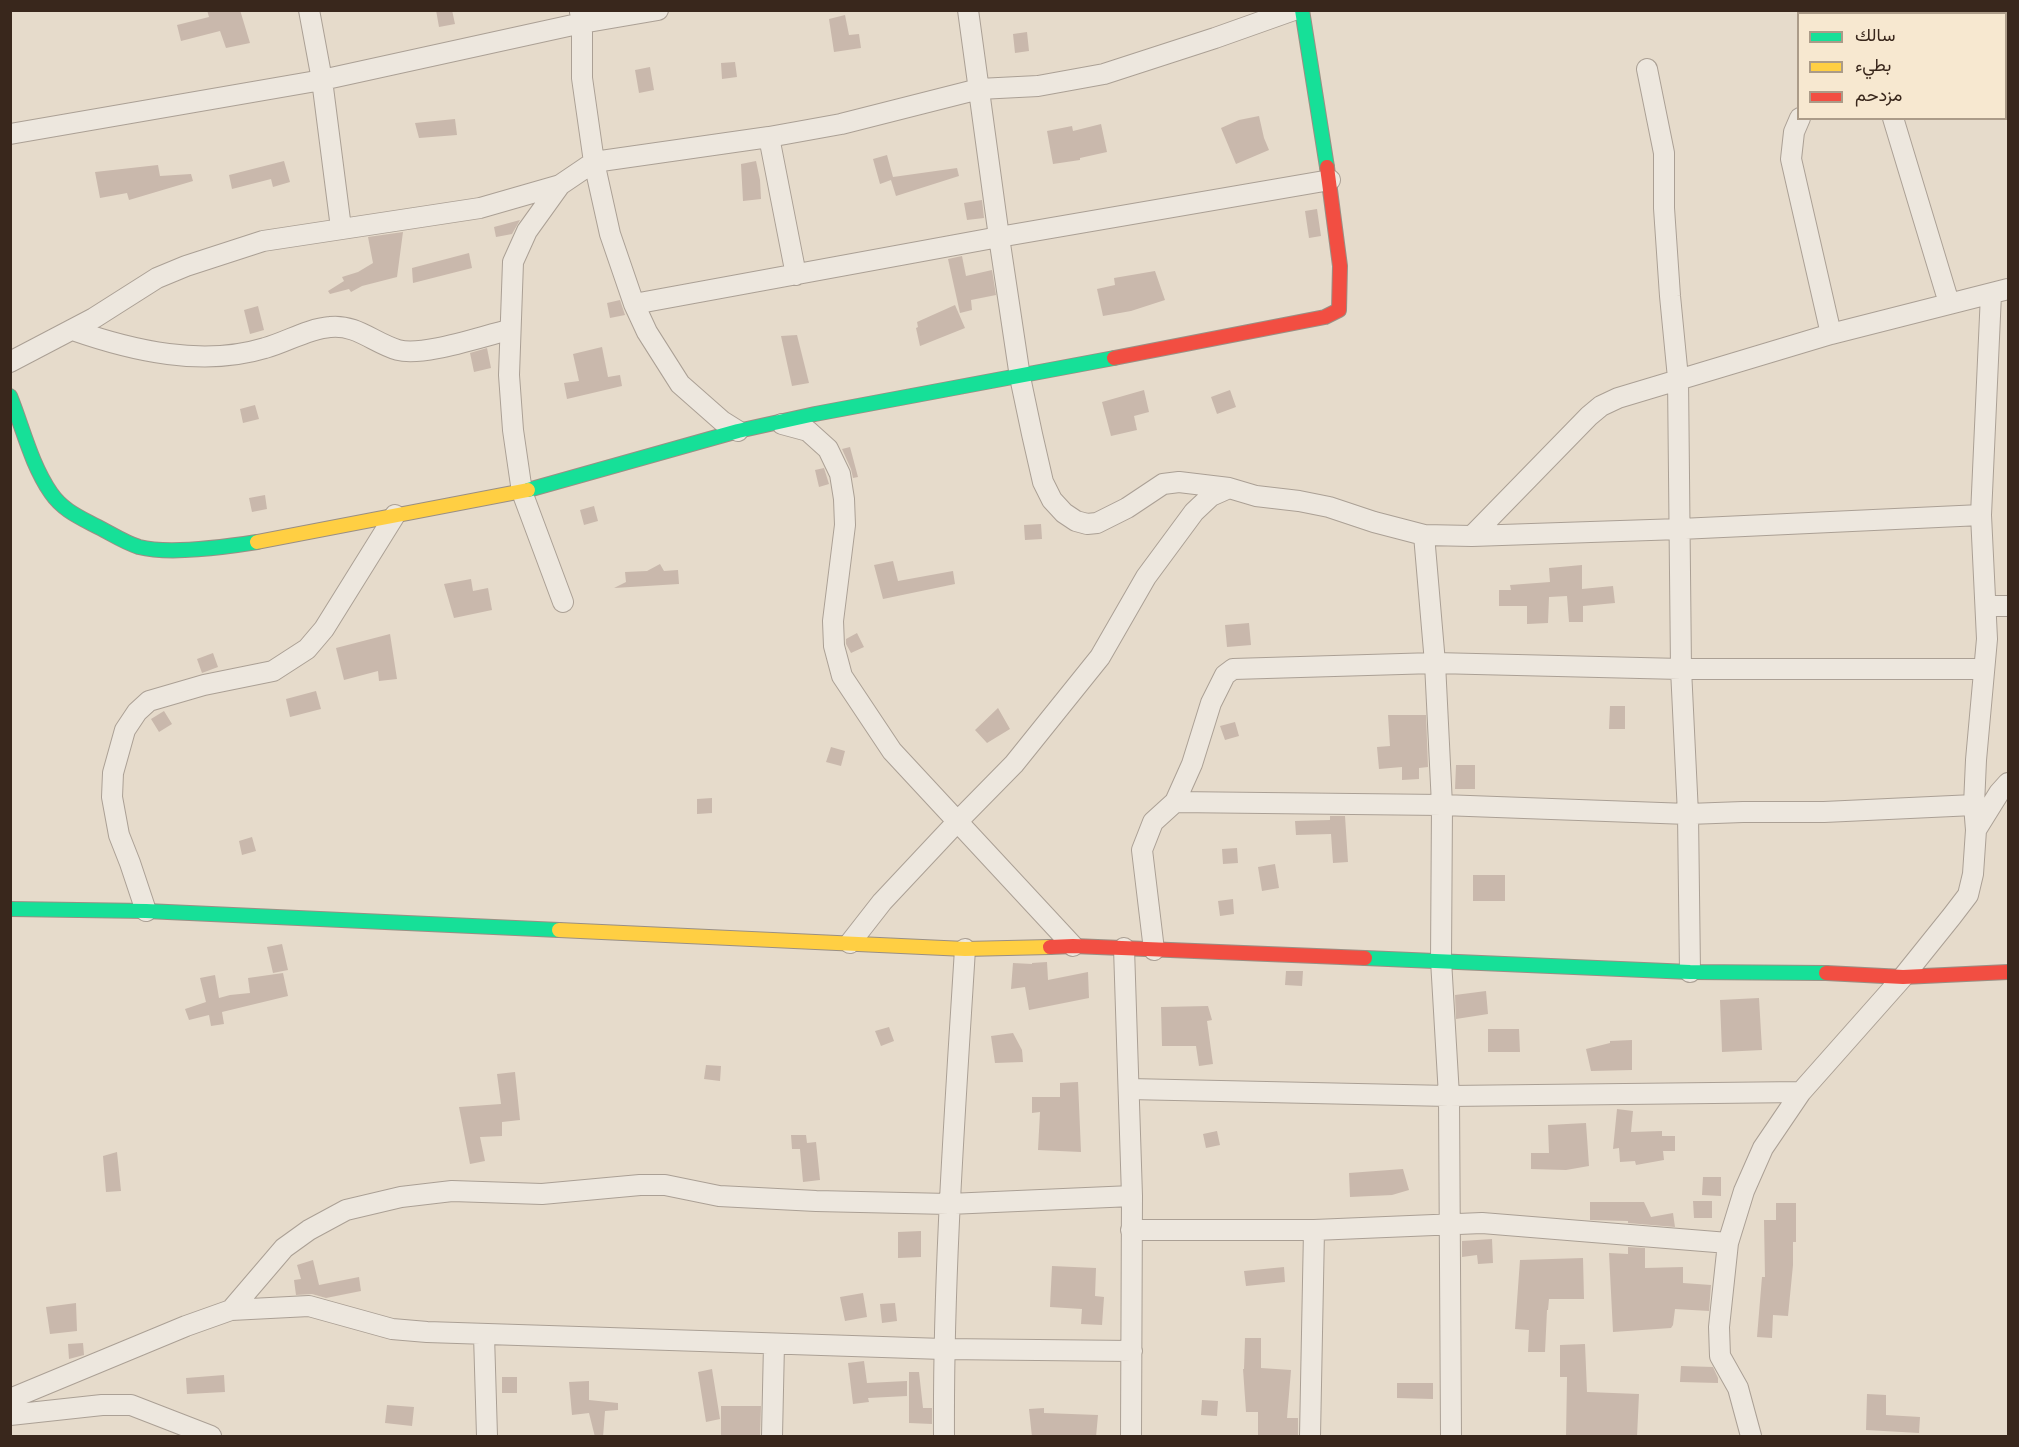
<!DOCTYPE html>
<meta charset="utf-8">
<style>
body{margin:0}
#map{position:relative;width:2019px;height:1447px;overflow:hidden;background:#e6dbcb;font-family:Georgia,Vazirmatn,serif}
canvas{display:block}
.frame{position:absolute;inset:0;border:12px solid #39271c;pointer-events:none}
.legend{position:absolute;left:1797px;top:12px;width:210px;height:108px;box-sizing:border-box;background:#f7e8d0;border:2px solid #ab9b88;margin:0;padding:8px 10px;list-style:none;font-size:18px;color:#39271c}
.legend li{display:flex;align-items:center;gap:12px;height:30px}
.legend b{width:30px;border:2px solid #ab9b88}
</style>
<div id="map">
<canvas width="2019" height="1447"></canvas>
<div class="frame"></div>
<ul class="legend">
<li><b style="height:8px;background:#16e098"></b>سالك</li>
<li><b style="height:8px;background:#ffcf43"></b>بطيء</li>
<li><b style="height:8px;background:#f24e42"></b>مزدحم</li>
</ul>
</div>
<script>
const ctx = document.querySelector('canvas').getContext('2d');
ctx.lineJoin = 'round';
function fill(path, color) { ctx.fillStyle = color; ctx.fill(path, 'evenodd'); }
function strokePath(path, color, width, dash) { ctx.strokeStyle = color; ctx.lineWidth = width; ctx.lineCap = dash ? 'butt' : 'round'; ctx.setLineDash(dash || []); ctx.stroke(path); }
const building = new Path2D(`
 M 207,10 L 240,10 L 250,43 L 226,48 L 220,31 L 181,41 L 177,25 L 209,17 Z
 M 436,10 L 452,10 L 455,24 L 439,27 Z
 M 845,15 L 849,35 L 859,34 L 861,48 L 834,52 L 829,19 Z
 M 1027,32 L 1029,51 L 1015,53 L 1013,34 Z
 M 735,62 L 737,77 L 722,79 L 721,63 Z
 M 650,67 L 654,90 L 639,93 L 635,70 Z
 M 1259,116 L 1264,138 L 1269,150 L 1236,164 L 1221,128 L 1239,120 Z
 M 455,119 L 457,135 L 419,138 L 415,123 Z
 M 1101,124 L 1107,152 L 1080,158 L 1080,160 L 1053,164 L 1047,131 L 1072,126 L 1073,131 Z
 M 887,155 L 893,177 L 957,168 L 959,176 L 896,196 L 891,180 L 880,184 L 873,159 Z
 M 284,161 L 290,182 L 273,187 L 271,179 L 232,189 L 229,175 Z
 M 756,161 L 760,180 L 761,199 L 743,201 L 741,164 Z
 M 158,165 L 160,176 L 191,174 L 193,181 L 129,200 L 127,193 L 100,198 L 95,172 Z
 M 982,200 L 984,218 L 967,220 L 964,203 Z
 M 1317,209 L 1321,236 L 1309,238 L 1305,211 Z
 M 520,220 L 512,234 L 496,237 L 494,227 Z
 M 403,232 L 397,277 L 362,286 L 351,292 L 349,289 L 330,294 L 328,291 L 344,281 L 342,277 L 358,272 L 373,263 L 368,237 Z
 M 469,253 L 472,268 L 413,283 L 412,268 Z
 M 962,256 L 966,276 L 992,270 L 996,295 L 971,300 L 972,310 L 960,313 L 948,259 Z
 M 1155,271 L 1165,300 L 1131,311 L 1103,316 L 1097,289 L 1115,285 L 1114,278 Z
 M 620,300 L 625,315 L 610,318 L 607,303 Z
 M 955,305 L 965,328 L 920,346 L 916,328 L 918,327 L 917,322 Z
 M 258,306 L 264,330 L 250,334 L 244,310 Z
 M 797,335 L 809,383 L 792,386 L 781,336 Z
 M 602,347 L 608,377 L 620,375 L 622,386 L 567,399 L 564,383 L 579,381 L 573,354 Z
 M 487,348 L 491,368 L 474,372 L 470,353 Z
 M 1144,390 L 1149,412 L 1134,416 L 1137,430 L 1111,436 L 1102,402 Z
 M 1230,390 L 1236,407 L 1217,414 L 1211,397 Z
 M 255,405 L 259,419 L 243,423 L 240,409 Z
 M 850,447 L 858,477 L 853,478 L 851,469 L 842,449 Z
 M 824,468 L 829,484 L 819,487 L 815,470 Z
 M 265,495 L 267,509 L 252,512 L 249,498 Z
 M 594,506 L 598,521 L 584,525 L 580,510 Z
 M 1041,524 L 1042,539 L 1025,540 L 1024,525 Z
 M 893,561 L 898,581 L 953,571 L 955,584 L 883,599 L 874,565 Z
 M 660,564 L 664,571 L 678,570 L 679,584 L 614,588 L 626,582 L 625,572 L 647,571 Z
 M 1582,565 L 1582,589 L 1613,586 L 1615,603 L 1583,606 L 1583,622 L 1569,622 L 1567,596 L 1549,597 L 1548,623 L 1527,624 L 1527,606 L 1499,606 L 1499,590 L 1511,590 L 1510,585 L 1550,582 L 1549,568 Z
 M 471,579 L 473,591 L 488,588 L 492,610 L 454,618 L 444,584 Z
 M 1249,623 L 1251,645 L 1227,647 L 1225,625 Z
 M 857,633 L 864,647 L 851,653 L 846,644 L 846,639 Z
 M 390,634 L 397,679 L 379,681 L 378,671 L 344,680 L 336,648 Z
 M 213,653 L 218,667 L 202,673 L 197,659 Z
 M 316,691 L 321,709 L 290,717 L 286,699 Z
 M 1610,706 L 1625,706 L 1625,729 L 1609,729 Z
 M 998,708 L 1010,729 L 987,743 L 975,730 Z
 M 164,711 L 172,724 L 159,732 L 151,719 Z
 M 1388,715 L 1426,715 L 1428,767 L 1419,768 L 1419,779 L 1402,780 L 1402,767 L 1379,769 L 1377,747 L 1390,746 Z
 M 1235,722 L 1239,736 L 1225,740 L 1220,726 Z
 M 831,747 L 845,751 L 841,766 L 826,762 Z
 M 1456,765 L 1475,765 L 1475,789 L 1455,789 Z
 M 712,798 L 712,813 L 697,814 L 697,799 Z
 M 1330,816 L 1345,816 L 1348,862 L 1333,863 L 1331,834 L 1296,835 L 1295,821 L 1330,820 Z
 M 252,837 L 256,851 L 242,855 L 239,841 Z
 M 1237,848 L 1238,863 L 1223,864 L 1222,849 Z
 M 1275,864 L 1279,888 L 1262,891 L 1258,867 Z
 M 1473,875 L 1505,875 L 1505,901 L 1473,901 Z
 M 1233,899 L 1234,914 L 1220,916 L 1218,901 Z
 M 282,944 L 288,970 L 273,973 L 267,947 Z
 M 1047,962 L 1048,980 L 1088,972 L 1089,998 L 1029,1010 L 1025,987 L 1011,989 L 1013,963 L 1032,964 L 1032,963 Z
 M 1286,971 L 1303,971 L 1302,986 L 1285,985 Z
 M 283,973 L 288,996 L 222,1012 L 224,1024 L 211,1026 L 209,1015 L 189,1020 L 185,1009 L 206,1002 L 200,978 L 215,975 L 219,998 L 230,995 L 250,993 L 248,978 Z
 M 1486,991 L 1488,1014 L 1456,1019 L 1455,995 Z
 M 1759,998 L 1762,1050 L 1722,1052 L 1720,1000 Z
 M 1208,1006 L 1212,1020 L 1207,1021 L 1213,1064 L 1199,1066 L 1196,1046 L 1162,1046 L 1161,1007 Z
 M 889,1027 L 894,1041 L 881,1046 L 875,1031 Z
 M 1488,1029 L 1519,1029 L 1520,1052 L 1488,1052 Z
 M 1013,1033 L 1022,1050 L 1023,1062 L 995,1063 L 991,1036 Z
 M 1632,1040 L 1632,1070 L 1591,1071 L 1586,1049 L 1610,1043 L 1610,1041 Z
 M 706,1065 L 721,1066 L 720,1081 L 704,1079 Z
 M 515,1072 L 520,1120 L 502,1122 L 502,1136 L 480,1137 L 485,1161 L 470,1164 L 459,1107 L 501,1104 L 497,1074 Z
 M 1078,1082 L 1081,1152 L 1038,1150 L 1040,1112 L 1032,1113 L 1032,1097 L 1060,1097 L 1060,1083 Z
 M 1617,1109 L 1633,1111 L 1631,1132 L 1662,1131 L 1662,1136 L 1675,1136 L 1675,1151 L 1663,1151 L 1664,1160 L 1636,1165 L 1635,1161 L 1620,1162 L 1619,1148 L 1613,1149 Z
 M 1586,1123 L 1589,1166 L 1566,1170 L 1531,1169 L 1531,1153 L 1549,1153 L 1548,1125 Z
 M 1217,1131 L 1220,1145 L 1206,1148 L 1203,1134 Z
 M 791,1135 L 806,1135 L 807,1143 L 816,1142 L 820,1180 L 803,1182 L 800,1149 L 792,1149 Z
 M 117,1152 L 121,1191 L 106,1192 L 103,1156 Z
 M 1403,1169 L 1409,1190 L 1392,1195 L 1350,1197 L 1349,1173 Z
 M 1703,1177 L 1721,1177 L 1721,1196 L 1702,1195 Z
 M 1693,1201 L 1712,1201 L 1712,1218 L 1694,1218 Z
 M 1590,1202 L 1644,1202 L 1651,1217 L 1673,1213 L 1675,1227 L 1628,1223 L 1628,1221 L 1590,1220 Z
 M 1776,1203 L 1796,1203 L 1796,1242 L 1793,1242 L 1793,1265 L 1788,1316 L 1773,1315 L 1772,1338 L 1757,1337 L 1762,1277 L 1765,1277 L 1764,1220 L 1776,1220 Z
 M 921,1231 L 921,1257 L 898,1258 L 898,1232 Z
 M 1492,1239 L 1493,1263 L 1478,1264 L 1477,1255 L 1462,1257 L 1462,1241 Z
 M 1628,1247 L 1645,1248 L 1645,1268 L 1683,1267 L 1683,1283 L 1711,1285 L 1709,1311 L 1675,1309 L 1673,1325 L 1671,1328 L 1613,1332 L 1609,1253 L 1628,1254 Z
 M 1583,1258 L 1584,1299 L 1549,1299 L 1548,1310 L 1547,1310 L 1545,1352 L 1528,1352 L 1529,1330 L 1515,1329 L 1520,1260 Z
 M 313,1260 L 319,1285 L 359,1277 L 361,1291 L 326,1298 L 312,1294 L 296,1295 L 294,1280 L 301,1279 L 297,1265 Z
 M 1052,1266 L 1096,1268 L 1095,1296 L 1104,1297 L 1102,1325 L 1081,1324 L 1082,1309 L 1050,1307 Z
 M 1284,1267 L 1285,1282 L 1246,1286 L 1244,1271 Z
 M 863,1293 L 867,1317 L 845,1321 L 840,1297 Z
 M 76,1303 L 77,1331 L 50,1334 L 46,1307 Z
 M 895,1303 L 897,1321 L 882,1323 L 880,1304 Z
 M 1245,1338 L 1261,1338 L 1261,1368 L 1291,1370 L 1287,1418 L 1298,1418 L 1298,1437 L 1258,1437 L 1258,1412 L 1246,1412 L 1243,1369 L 1244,1369 Z
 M 83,1343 L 84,1355 L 69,1359 L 68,1344 Z
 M 1585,1344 L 1587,1392 L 1639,1394 L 1637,1437 L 1566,1437 L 1567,1377 L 1560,1377 L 1560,1345 Z
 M 864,1361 L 867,1383 L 907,1381 L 907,1396 L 868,1398 L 869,1402 L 853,1404 L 848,1363 Z
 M 1681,1366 L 1713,1367 L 1718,1378 L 1718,1383 L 1680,1382 Z
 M 712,1369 L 720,1419 L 706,1422 L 698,1372 Z
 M 909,1372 L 919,1372 L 923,1408 L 932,1408 L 932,1424 L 909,1423 Z
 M 224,1375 L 225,1392 L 187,1394 L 186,1378 Z
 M 502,1377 L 517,1377 L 517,1393 L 502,1393 Z
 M 589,1381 L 589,1400 L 618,1403 L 618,1410 L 605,1411 L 603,1437 L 595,1437 L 589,1413 L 572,1415 L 569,1382 Z
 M 1397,1383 L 1433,1383 L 1433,1399 L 1397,1398 Z
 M 1867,1394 L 1886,1395 L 1886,1415 L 1920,1417 L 1919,1433 L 1866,1430 Z
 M 1202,1400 L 1218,1401 L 1217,1416 L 1201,1415 Z
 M 387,1405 L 414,1407 L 412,1426 L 385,1423 Z
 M 721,1406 L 761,1406 L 760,1437 L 721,1437 Z
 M 1044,1408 L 1044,1413 L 1098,1415 L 1096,1437 L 1032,1437 L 1029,1409 Z`);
const street = new Path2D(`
 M 309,10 L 322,80 L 341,228
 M 968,10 L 999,237 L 1020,377 L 1032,434 L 1043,482 L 1052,500 L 1064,513 L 1076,521 L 1087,524 L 1097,523 L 1127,508 L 1163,484 L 1179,482 L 1229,488 L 1256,496 L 1299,501 L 1329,507 L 1374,522 L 1424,535 L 1472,536 L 1680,529 L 1981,515
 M 1863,10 L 1864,14
 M 580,12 L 582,23 L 582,78 L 594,162 L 610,234 L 634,304 L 647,332 L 680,384 L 722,421 L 738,431
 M 2006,18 L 2008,17
 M 2006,55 L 2008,66
 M 1647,69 L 1664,153 L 1664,208 L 1670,296 L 1678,378 L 1681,669 L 1688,814 L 1690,972
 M 1800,118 L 1794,132 L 1791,159 L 1831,334
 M 1893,118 L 1949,303
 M 10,134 L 322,80 L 582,23 L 658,10
 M 769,137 L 796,275
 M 560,185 L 527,231 L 513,262 L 509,375 L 513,430 L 522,492 L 563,602
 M 634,304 L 999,237 L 1330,180
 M 73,330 C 133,351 203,367 265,348 C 287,342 307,329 330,327 C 356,324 374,343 398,350 C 423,357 482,336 509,330
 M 10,362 L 94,318 L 157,278 L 186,266 L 263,241 L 480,208 L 560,185 L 594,162 L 769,137 L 841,124 L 979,89 L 1038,86 L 1104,74 L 1215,38 L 1294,10
 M 782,424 L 808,431 L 828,449 L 840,474 L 844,499 L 845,525 L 833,621 L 834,646 L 842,676 L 892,751 L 1073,946
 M 1424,535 L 1435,663 L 1442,805 L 1441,960 L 1449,1096 L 1451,1436
 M 1472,536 L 1589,416 L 1601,406 L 1618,398 L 1831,334 L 2008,289
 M 1986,606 L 2008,606
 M 1175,802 L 1442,805 L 1688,814 L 1743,812 L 1824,812 L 1974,805
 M 1976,830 L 1999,793 L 2008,783
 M 146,911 L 130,863 L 119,835 L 112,797 L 113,773 L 125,730 L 137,712 L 149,701 L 204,685 L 273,671 L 307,649 L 324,629 L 395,515
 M 850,943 L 882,902 L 957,822 L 1014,764 L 1100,657 L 1146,577 L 1194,512 L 1211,496 L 1229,488
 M 1124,948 L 1132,1196 L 1131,1436
 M 1154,950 L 1142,850 L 1153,822 L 1175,802 L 1192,764 L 1211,703 L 1225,675 L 1233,669 L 1435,663 L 1681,669 L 1983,669
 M 1129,1089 L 1449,1096 L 1801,1092
 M 1131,1230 L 1314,1230 L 1482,1223 L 1728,1243
 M 231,1310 L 284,1248 L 309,1230 L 346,1210 L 401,1197 L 452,1191 L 542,1194 L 640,1185 L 665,1185 L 719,1196 L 816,1201 L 949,1204 L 1132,1196
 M 484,1335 L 487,1436
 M 10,1399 L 186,1326 L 231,1310 L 309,1306 L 392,1329 L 427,1332 L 943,1349 L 1132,1351
 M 10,1415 L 102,1405 L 131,1405 L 211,1436
 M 772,1436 L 774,1344
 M 944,1436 C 943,1274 955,1111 965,949
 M 1310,1436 L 1314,1230
 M 1751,1436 L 1738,1388 L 1720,1356 L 1719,1327 L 1728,1243 L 1744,1191 L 1763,1148 L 1801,1092 L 1903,977 L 1952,916 L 1968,895 L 1973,874 L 1976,830 L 1974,805 L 1976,760 L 1987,639 L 1981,515 L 1991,294`);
const fast = new Path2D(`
 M 1302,10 L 1327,167
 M 10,396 C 23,428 31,464 51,493 C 62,509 77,516 94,525 C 109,532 123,542 139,547 C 170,555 225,547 257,542
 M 528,490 L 738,431 L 815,414 L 1114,358
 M 10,909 L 146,911 L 559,930
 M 1365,958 L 1690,972 L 1826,973`);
const slow = new Path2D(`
 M 257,542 L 528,490
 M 559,930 L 965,949 L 1050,947`);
const jam = new Path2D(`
 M 1114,358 L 1325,317 L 1339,310 L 1340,266 L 1327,167
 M 1050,947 L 1073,946 L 1365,958
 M 1826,973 L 1903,977 L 2008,972`);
fill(building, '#c9b8ac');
strokePath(street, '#aba095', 22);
strokePath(fast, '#9a8f84', 16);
strokePath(slow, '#9a8f84', 16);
strokePath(jam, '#9a8f84', 16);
strokePath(street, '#ede7de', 20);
strokePath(fast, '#16e098', 14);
strokePath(slow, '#ffcf43', 14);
strokePath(jam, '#f24e42', 14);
</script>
